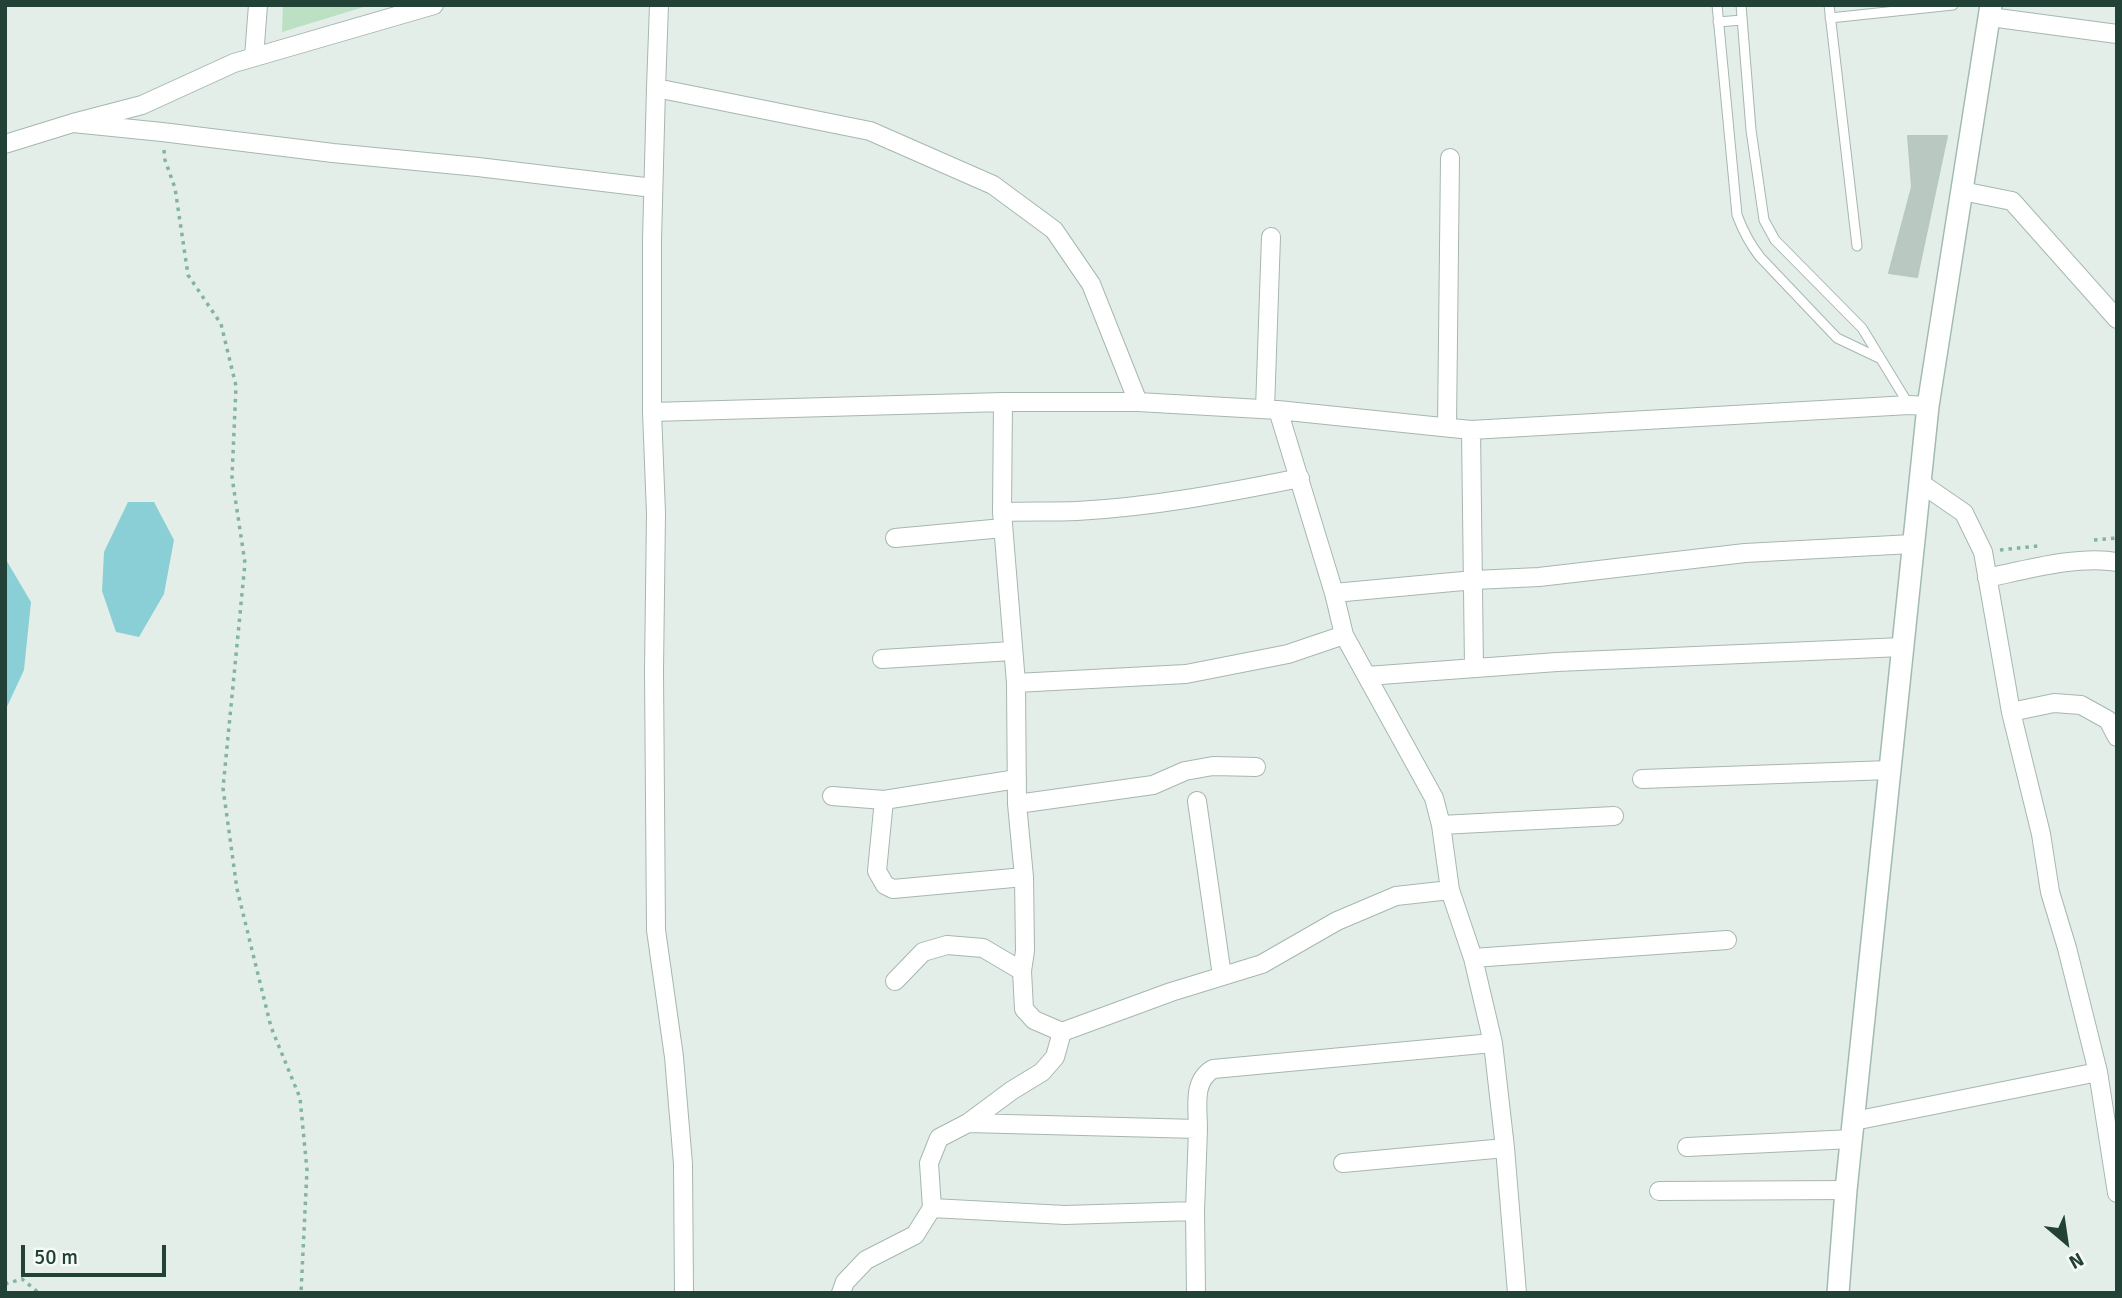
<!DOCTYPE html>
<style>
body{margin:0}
#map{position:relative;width:2122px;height:1298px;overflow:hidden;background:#e4eee9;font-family:Signika,sans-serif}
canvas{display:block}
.frame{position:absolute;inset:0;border:7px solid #224137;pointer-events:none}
.north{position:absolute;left:2031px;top:1207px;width:70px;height:70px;-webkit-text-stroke:5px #f5faf7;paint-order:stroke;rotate:151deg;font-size:19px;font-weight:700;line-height:28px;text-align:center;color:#224137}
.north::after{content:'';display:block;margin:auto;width:24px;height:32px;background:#224137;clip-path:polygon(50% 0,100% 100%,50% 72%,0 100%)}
.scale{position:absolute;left:21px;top:1245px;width:145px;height:32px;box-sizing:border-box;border:4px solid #224137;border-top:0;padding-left:9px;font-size:21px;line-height:24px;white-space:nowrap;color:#224137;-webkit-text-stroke:5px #f5faf7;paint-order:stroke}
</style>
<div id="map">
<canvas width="2122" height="1298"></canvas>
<div class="frame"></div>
<div class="north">N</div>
<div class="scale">50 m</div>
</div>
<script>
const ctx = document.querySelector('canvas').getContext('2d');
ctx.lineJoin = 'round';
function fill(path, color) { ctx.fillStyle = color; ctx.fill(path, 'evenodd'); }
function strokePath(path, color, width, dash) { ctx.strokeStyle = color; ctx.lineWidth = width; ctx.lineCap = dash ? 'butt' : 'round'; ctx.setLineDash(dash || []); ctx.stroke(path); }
const green = new Path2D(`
 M 283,5 L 370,5 L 282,32 Z`);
const water = new Path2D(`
 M 128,502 L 154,502 L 174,540 L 164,594 L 139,637 L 116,632 L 102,591 L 104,552 Z
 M 5,558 L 31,602 L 24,670 L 5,711 Z`);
const building = new Path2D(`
 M 1908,136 L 1947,136 L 1917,277 L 1889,273 L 1912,187 Z`);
const path = new Path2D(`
 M 164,150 L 165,160 L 175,188 L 188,275 L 221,324 L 236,386 L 232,477 L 245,563 L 223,788 L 237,889 L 271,1027 L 300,1098 L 307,1170 L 301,1293
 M 2094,540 L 2117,538
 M 2000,550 L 2038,546
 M 5,1284 L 22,1279 L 39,1293`);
const lane = new Path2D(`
 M 1717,5 L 1737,215 C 1743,231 1749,243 1760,257 L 1837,338 L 1879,358
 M 1741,5 L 1751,130 L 1764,220 L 1775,240 L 1862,328 L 1909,405
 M 1829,5 L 1857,246
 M 1830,18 L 1953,5
 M 1718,22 L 1742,20`);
const street = new Path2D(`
 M 659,5 L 656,88 L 870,131 L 993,185 L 1054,230 L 1091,284 L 1138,402
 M 1990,17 L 2117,34
 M 254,57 L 258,5
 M 656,88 L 652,240 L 652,412 L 656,513 L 654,671 L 656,930 L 674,1057 L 683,1164 L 684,1293
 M 73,123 L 162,132 L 333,153 L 478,167 L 653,188
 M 5,144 L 73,123 L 142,105 L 234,63 L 434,5
 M 1962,191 L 2012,201 L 2117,319
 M 1003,402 L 1002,512 L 1016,683 L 1017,804 L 1024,877 L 1025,951 L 1022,971 L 1024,1009 L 1034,1020 L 1062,1032
 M 1265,409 L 1271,237
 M 1278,410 L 1334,593 L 1344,635 L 1434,798 L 1441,825 L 1450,890 L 1473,958 L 1493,1043 L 1505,1148 L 1517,1293
 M 652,412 L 1003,402 L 1138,402 L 1278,410 L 1471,430 L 1909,405 L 1928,406
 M 1447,427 L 1450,158
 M 1471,430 L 1474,668
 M 1919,482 L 1964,513 L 1983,552 L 2011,712 L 2041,834 L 2050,892 L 2067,948 L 2098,1072 L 2117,1193
 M 1002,512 C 1027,511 1052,512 1077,511 C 1152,507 1226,493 1300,478
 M 895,538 L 1003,528
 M 1987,578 C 2025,570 2079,555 2117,562
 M 1334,593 L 1474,580 L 1539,577 L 1745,553 L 1912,544
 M 882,659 L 1012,651
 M 1367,676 L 1557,662 L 1902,647
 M 1016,683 L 1186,674 L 1288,654 L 1344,635
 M 2011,712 L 2054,703 L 2081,705 L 2108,720 L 2117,737
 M 1642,779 L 1889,770
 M 832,796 L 884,800 L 1017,779
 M 884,800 L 877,871 L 885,885 L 893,889 L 1024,877
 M 1197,801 L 1222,976
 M 1017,804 L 1153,785 L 1185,771 L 1213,766 L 1256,767
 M 1441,825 L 1614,816
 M 1473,958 L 1727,940
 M 895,981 L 923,952 L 947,945 L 983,948 L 1022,971
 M 1854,1121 L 2098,1072
 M 968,1123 L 1198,1129 L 1195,1211 L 1196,1293
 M 1198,1129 C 1198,1108 1192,1081 1213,1069 L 1493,1043
 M 1687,1147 L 1852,1139
 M 1343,1163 L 1505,1148
 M 1659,1191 L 1846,1190
 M 932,1208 L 1065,1215 L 1195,1211
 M 841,1293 L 845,1282 L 866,1260 L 915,1235 L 932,1208 L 929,1163 L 939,1138 L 968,1123 L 1011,1091 L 1042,1072 L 1055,1057 L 1062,1032 L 1171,992 L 1262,964 L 1337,921 L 1396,896 L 1450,890`);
const secondary = new Path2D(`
 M 1838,1293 L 1846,1190 L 1928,406 L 1991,5`);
fill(green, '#bce0c4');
fill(water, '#8acfd6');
fill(building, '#b9c9c2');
strokePath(building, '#b6c9c0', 2);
strokePath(lane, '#a6b7b0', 11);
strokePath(street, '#a6b7b0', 20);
strokePath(secondary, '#a2bbb1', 24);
strokePath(path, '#83b4a1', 3.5, [3.5, 5]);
strokePath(lane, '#fff', 9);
strokePath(street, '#fff', 18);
strokePath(secondary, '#fff', 21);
</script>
